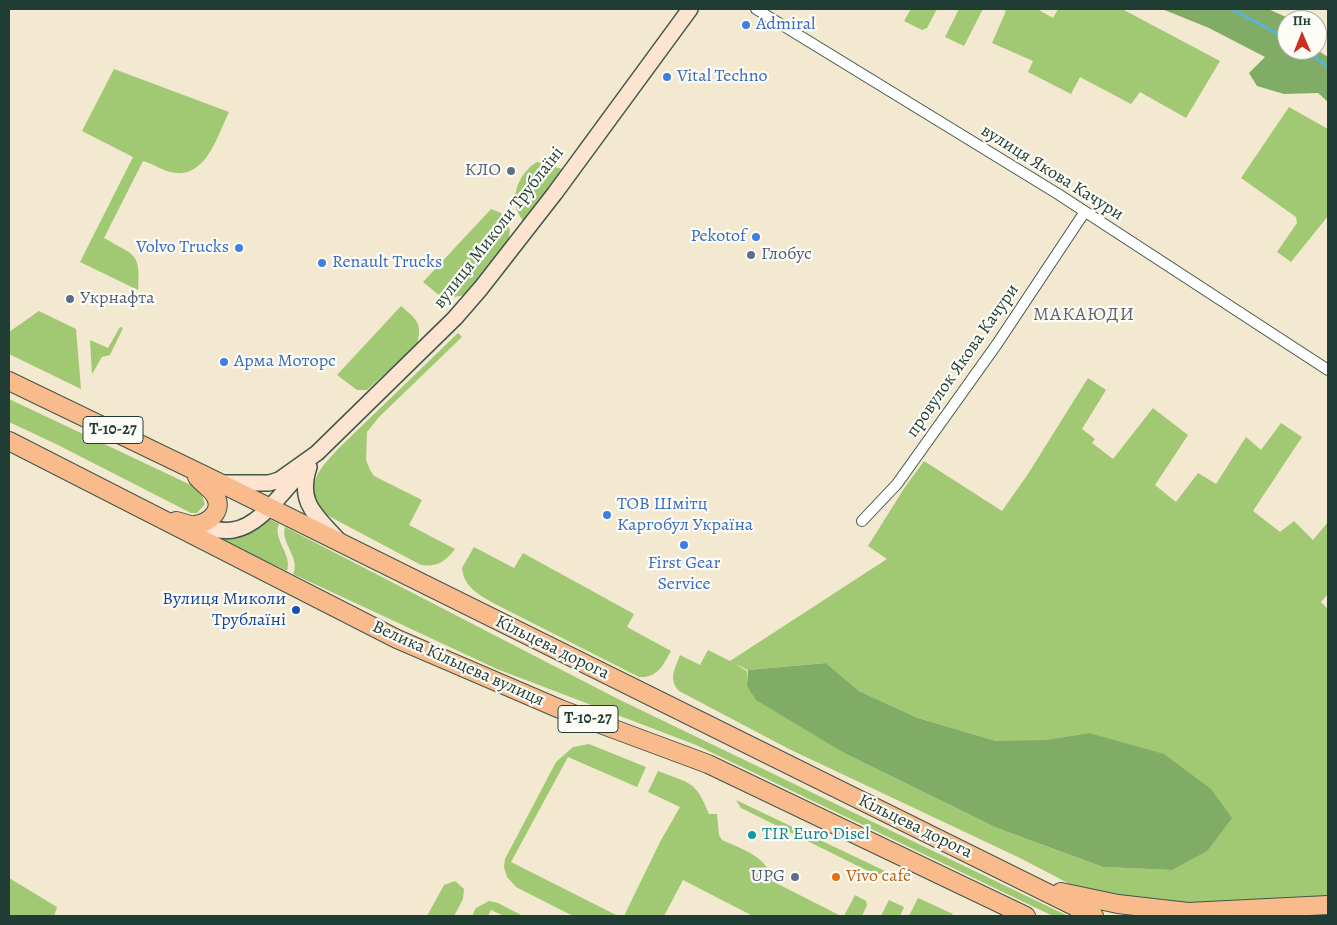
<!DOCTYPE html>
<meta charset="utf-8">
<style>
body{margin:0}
#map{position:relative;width:1337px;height:925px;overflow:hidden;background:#f3e8d0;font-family:Alegreya,serif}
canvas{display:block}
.frame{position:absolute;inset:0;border:10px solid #1f3d34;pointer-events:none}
.north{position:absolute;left:1277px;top:10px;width:50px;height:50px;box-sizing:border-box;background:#fdfcf7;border:1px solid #a4b0a9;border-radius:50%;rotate:359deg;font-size:14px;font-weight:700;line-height:20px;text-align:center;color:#1f3d34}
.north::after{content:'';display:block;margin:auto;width:18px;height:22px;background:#c8321e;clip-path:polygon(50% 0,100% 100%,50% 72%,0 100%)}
</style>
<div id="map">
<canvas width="1337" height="925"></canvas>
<div class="frame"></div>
<div class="north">Пн</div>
</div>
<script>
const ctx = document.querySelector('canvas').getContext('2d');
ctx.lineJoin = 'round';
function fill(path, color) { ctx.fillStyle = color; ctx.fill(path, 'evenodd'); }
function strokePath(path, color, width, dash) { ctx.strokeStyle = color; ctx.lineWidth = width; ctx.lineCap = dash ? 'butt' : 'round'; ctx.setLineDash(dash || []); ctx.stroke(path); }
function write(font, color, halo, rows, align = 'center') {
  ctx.font = font + ' Alegreya,serif'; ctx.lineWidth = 4.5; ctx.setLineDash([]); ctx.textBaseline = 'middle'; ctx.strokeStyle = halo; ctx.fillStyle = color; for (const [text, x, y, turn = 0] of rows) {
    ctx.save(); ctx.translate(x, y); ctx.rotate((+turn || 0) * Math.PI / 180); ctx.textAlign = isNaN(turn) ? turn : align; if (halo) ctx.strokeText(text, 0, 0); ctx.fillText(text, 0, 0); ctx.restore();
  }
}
const green = new Path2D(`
 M 911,9 L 937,9 L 927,28 L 922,30 L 904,21 Z
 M 959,9 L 983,9 L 964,46 L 945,37 Z
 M 1001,9 L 1037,9 L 1053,18 L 1058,9 L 1122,9 L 1220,61 L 1186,118 L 1140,92 L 1131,104 L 1080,77 L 1071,94 L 1028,72 L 1033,61 L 992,43 L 1006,11 Z
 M 114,69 L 229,112 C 218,134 207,176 176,173 C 164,172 154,164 143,161 L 104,238 C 134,256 141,251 138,290 L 80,262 L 133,157 L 82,131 Z
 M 1289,107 L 1328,129 L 1328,216 L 1291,262 L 1277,252 L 1297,223 L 1296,217 L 1241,178 Z
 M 537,162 L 562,169 L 525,225 C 522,219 517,212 516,207 C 512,189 523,170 537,162 Z
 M 491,209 L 501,213 L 510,230 L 508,242 L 464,295 L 444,299 L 423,282 Z
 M 401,306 C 416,319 423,323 417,344 L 367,390 L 357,390 L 337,375 Z
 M 39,311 L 76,329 L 81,389 L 9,354 L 9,332 Z
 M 120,327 L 123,328 L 110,355 L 102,357 L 92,374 L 90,340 L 108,348 Z
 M 458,333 L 462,337 L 379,417 L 367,432 L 366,460 L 370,470 L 374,476 L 422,500 L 409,525 L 455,549 C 445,562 437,567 421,565 L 323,513 C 300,487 322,466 340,447 Z
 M 1088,378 L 1106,390 L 1082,429 L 1095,439 L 1092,443 L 1113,459 L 1153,408 L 1188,435 L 1155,485 L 1176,502 L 1198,473 L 1216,484 L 1246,437 L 1261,450 L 1281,423 L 1302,437 L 1253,511 L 1280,532 L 1294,521 L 1313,540 L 1328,522 L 1328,594 L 1321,602 L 1328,609 L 1328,900 L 1309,901 L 1306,916 L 1131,916 L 1020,858 L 789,749 L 679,691 C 668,679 675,669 680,655 L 700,665 L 708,650 L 730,661 L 887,559 L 868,546 L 905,487 L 924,461 L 1002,511 L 1028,474 ZM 734,663 L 748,670 L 826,663 L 859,691 L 918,718 L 996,741 L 1042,741 L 1089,733 L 1172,870 L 1103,867 L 997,828 L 846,754 L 747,686 L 747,671 Z
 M 9,399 L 195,487 L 201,493 L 205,504 L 197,513 L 191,513 L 56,444 L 9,422 Z
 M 265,517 L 279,524 C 272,539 293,555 287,571 L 223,541 L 223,538 Z
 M 285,527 L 618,699 L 1068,916 L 1053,916 L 696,745 L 497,669 L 293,574 C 301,558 280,543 285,527 Z
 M 474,547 L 514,568 L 523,553 L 634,614 L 627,627 L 671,651 C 663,665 658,678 639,677 L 495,604 C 480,595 464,588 462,568 Z
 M 589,744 L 646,767 L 637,787 L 568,757 L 511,862 L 618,916 L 573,916 L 516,887 L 507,877 L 504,867 L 505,859 L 556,762 L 573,747 Z
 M 658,771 C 691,784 695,780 709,814 L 717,814 L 719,835 L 722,840 C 743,850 768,856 772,881 L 841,916 L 753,916 L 683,880 L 664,916 L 624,916 L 660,842 L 680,807 L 648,792 Z
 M 736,800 L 885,871 L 880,874 L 874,874 L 741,808 Z
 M 9,878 L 57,907 L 54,916 L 9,916 Z
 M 455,881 L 464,889 L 463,899 L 454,916 L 427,916 L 444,885 Z
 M 855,895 L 866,901 L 867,905 L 862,916 L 844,916 Z
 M 918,898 L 953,914 L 951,916 L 909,916 Z
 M 889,900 L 904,907 L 900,916 L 881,916 Z
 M 489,901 L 498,903 L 523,916 L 504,916 L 491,910 L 488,916 L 472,916 L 476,908 Z`);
const forest = new Path2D(`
 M 1162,9 L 1268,9 L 1293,20 L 1287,20 L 1287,50 L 1317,50 L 1328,57 L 1328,102 L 1318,93 L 1284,94 L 1257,86 L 1249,73 L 1265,57 L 1209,28 Z
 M 826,663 L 859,691 L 918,718 L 996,741 L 1046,740 L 1089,733 L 1164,754 L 1211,789 L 1232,818 L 1207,851 L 1172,870 L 1103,867 L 997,828 L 846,754 L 756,700 L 747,686 L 748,670 Z`);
const stream = new Path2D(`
 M 1232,9 L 1287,39
 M 1304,50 L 1328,66`);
const minor = new Path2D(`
 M 756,9 L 1058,194 L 1328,370
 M 862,521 L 897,484 L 997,344 L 1084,213`);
const secondary = new Path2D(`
 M 309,467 C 297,503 316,515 339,541
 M 223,483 L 269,483 L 279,480 L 317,453 L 455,318 L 481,288 L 555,193 L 690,9
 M 194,525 C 207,528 220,532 233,530 C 260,526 281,493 299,475`);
const trunk = new Path2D(`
 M 9,381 L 208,477 L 1094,916
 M 9,441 L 397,639 L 560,709 L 708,764 L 1026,916
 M 176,521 C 182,522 190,526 195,525 C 210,523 225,509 214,494 C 210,488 202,483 197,477
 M 1061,892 L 1118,904 L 1188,912 L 1328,905`);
const markers = [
 [746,25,5,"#3f7fe0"],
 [667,77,5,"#3f7fe0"],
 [511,171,5,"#5c6f8a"],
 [756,237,5,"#3f7fe0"],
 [239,248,5,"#3f7fe0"],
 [751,255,5,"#5c6f8a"],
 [322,263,5,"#3f7fe0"],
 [70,299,5,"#5c6f8a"],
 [224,362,5,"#3f7fe0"],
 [607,515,5,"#3f7fe0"],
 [684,545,5,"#3f7fe0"],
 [296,610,5,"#1a4fb4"],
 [752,835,5,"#0f9aa8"],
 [795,877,5,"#5c6f8a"],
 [836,877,5,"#e8710a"]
];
const shields = [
 [113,430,60],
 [588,719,60]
];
const shieldNames = [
 ["Т-10-27",113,430],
 ["Т-10-27",588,719]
];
const shopNames = [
 ["Admiral",756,25],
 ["Vital Techno",677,77],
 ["Pekotof",746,237,"right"],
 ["Volvo Trucks",229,248,"right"],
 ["Renault Trucks",332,263],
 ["Арма Моторс",234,362],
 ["ТОВ Шмітц",617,505],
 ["Каргобул Україна",617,526],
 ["First Gear",684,564,"center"],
 ["Service",684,585,"center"]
];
const serviceNames = [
 ["КЛО",501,171],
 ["Глобус",761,255,"left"],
 ["Укрнафта",80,299,"left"],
 ["UPG",785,877]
];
const streetNames = [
 ["вулиця Якова Качури",1052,173,32],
 ["вулиця Миколи Трублаїні",499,228,-52],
 ["провулок Якова Качури",963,361,-55],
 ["Кільцева дорога",552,648,26],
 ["Велика Кільцева вулиця",458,664,24],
 ["Кільцева дорога",915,827,26]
];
const transitNames = [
 ["Вулиця Миколи",286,600],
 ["Трублаїні",286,621]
];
const cultureNames = [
 ["TIR Euro Disel",762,835]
];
const foodNames = [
 ["Vivo cafe",846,877]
];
const neighbourhoodNames = [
 ["МАКАЮДИ",1084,315]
];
fill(green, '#a1c873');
fill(forest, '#80ac65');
strokePath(stream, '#59b3d7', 3);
strokePath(minor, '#3f574b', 12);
strokePath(secondary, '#3f574b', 18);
strokePath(trunk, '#3f574b', 20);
strokePath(minor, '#fff', 10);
strokePath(secondary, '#fde4d1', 15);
strokePath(trunk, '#fabb8c', 18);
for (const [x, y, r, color] of markers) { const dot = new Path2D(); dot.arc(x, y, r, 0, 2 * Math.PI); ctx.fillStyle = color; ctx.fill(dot); strokePath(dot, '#fdfcf7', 2); }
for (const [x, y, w] of shields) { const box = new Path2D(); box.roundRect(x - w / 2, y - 13.5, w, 27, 4); ctx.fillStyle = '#fdfcf7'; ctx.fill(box); strokePath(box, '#1f3d34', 1); }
write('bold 16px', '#1f3d34', null, shieldNames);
write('18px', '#366cbe', '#fdfcf7', shopNames, 'left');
write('18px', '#4e5e75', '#fdfcf7', serviceNames, 'right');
write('18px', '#1f3d34', '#fdfcf7', streetNames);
write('18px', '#164399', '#fdfcf7', transitNames, 'right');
write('18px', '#0d838f', '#fdfcf7', cultureNames, 'left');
write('18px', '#c56008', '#fdfcf7', foodNames, 'left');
ctx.letterSpacing = '1px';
write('19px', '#61636e', '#fdfcf7', neighbourhoodNames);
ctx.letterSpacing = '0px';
</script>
